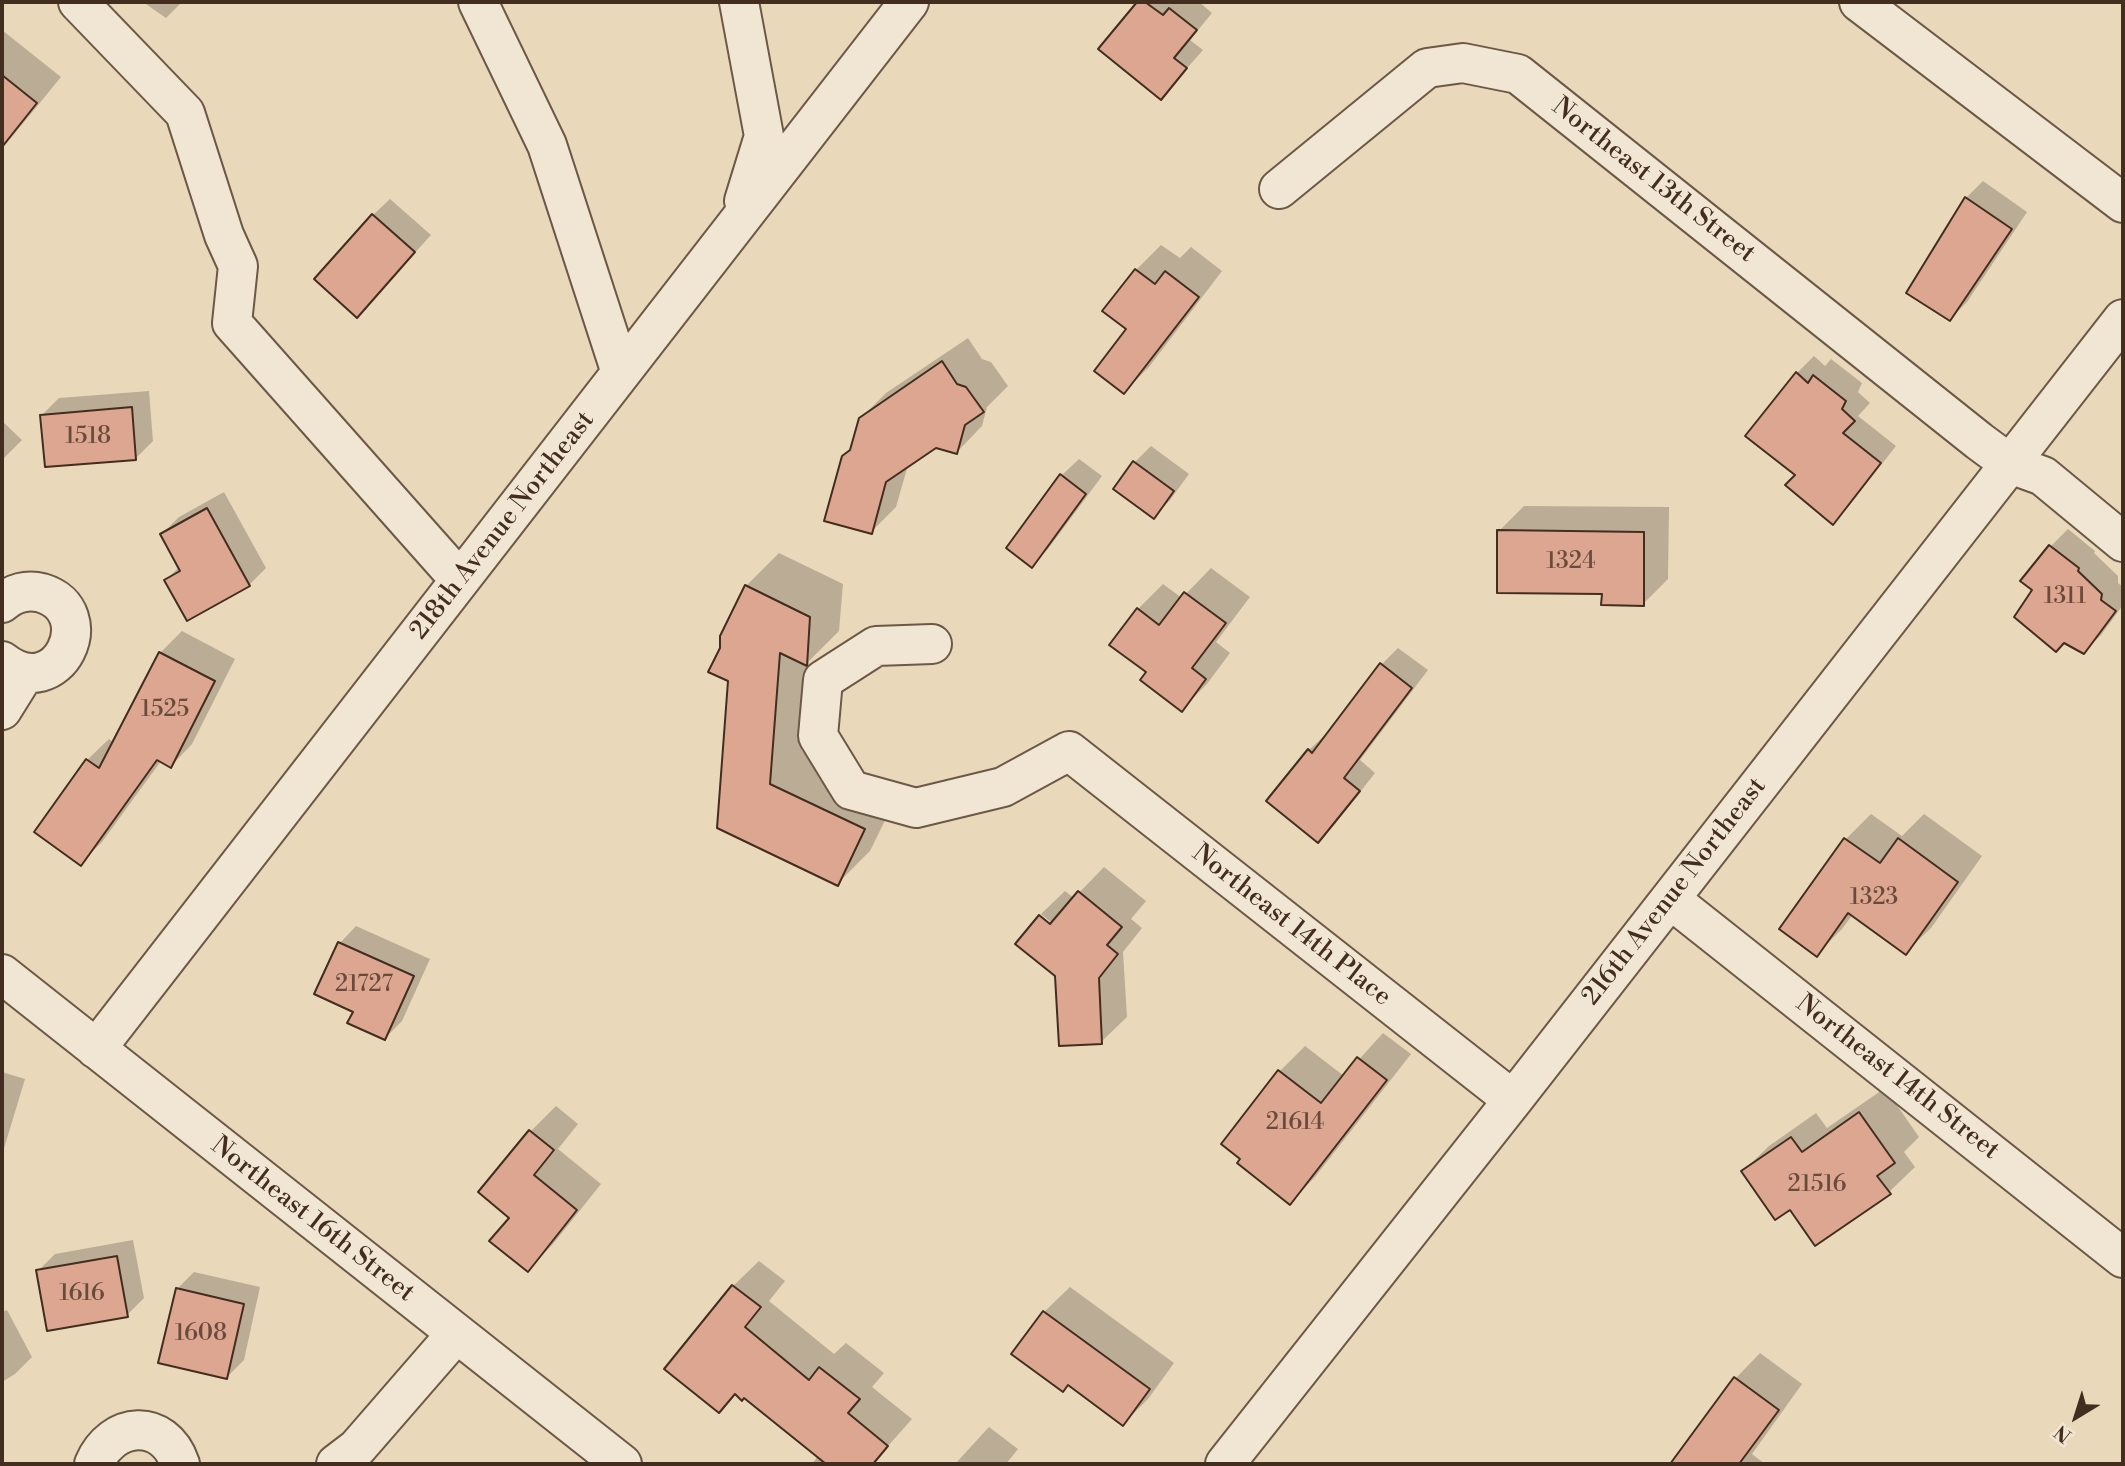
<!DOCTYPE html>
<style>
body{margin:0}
#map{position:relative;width:2125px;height:1466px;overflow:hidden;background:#ead8bb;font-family:"Libre Bodoni",serif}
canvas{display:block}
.frame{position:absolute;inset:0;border:4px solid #422d1f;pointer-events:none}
.north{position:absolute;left:2041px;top:1382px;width:70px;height:70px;-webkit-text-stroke:5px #f1e6d3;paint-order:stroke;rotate:218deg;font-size:19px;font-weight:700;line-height:28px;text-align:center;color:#422d1f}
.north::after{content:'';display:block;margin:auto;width:24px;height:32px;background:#422d1f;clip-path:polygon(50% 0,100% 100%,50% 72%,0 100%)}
</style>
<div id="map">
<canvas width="2125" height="1466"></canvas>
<div class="frame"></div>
<div class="north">N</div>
</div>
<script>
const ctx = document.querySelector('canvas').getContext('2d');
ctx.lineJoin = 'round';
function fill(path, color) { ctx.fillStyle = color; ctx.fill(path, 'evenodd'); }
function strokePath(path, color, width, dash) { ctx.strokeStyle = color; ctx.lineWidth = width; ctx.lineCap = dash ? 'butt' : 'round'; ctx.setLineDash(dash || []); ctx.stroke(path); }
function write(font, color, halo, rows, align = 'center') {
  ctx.font = font + ' "Libre Bodoni",serif'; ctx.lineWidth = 5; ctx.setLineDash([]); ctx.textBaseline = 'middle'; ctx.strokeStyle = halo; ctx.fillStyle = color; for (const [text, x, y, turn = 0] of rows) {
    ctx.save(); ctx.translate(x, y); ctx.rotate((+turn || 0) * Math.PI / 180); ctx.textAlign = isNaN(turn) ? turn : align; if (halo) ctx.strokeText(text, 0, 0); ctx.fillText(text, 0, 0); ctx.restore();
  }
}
const shadow = new Path2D(`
 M 143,2 L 182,2 L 166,18 Z
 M 1139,2 L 1199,2 L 1212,13 L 1190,40 L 1203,50 L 1161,98 L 1101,49 Z
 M 2,30 L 61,77 L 2,149 Z
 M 1983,181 L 2027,212 L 1967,302 L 1950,319 L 1908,292 L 1966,198 Z
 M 390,199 L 431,235 L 374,298 L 373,215 Z
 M 1161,245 L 1180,258 L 1191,247 L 1222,271 L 1149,367 L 1124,392 L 1128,329 L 1136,270 Z
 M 968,338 L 982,359 L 991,362 L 1008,386 L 987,407 L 982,426 L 957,452 L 936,446 L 908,465 L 896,507 L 871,532 L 853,448 L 860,419 L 886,393 Z
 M 1814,356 L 1825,366 L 1831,359 L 1862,383 L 1858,392 L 1870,403 L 1858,416 L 1896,446 L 1849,506 L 1833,522 L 1797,475 L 1747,435 L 1797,373 Z
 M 149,391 L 153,441 L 136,458 L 42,415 L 59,398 Z
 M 2,421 L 22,440 L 2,460 Z
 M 1151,446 L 1189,474 L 1170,500 L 1153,517 L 1135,462 Z
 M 1079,459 L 1102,476 L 1048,549 L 1031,565 L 1062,475 Z
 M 224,492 L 266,568 L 249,585 L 166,580 L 180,566 L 162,534 L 179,517 Z
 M 1524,506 L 1669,507 L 1668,579 L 1643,604 L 1603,592 L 1499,531 Z
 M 2068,529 L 2095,551 L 2094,553 L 2118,576 L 2118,583 L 2123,587 L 2123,605 L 2101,635 L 2084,652 L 2035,590 L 2023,581 L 2051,546 Z
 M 779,553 L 843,584 L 839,631 L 809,661 L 802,751 L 897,796 L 870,851 L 837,884 L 719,827 L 730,680 L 721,649 L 746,586 Z
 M 1211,568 L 1250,597 L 1216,642 L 1230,653 L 1207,684 L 1182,709 L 1149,672 L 1138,609 L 1163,584 L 1182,598 Z
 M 182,631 L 235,659 L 192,744 L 171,766 L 161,761 L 102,842 L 81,863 L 87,760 L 109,739 L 114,743 L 160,653 Z
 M 1398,648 L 1428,670 L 1360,760 L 1375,773 L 1335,824 L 1318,841 L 1309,750 L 1326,734 L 1328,735 L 1381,665 Z
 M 1871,814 L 1902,836 L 1924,814 L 1982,856 L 1931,928 L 1905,953 L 1853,914 L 1842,929 L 1817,954 L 1781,929 L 1846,839 Z
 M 1104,867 L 1146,901 L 1131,919 L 1142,928 L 1123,952 L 1127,1017 L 1101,1042 L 1055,931 L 1058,928 L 1041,914 L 1065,891 L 1074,898 Z
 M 356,926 L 430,959 L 402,1021 L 385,1038 L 355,1011 L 340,943 Z
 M 1383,1033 L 1411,1054 L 1315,1177 L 1290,1203 L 1223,1144 L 1280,1071 L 1305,1046 L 1344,1076 Z
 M 2,1072 L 25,1079 L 2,1155 Z
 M 1885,1088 L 1919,1137 L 1904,1152 L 1915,1167 L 1889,1192 L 1791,1208 L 1743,1171 L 1769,1146 L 1816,1113 L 1827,1128 Z
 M 556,1106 L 578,1124 L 558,1149 L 601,1184 L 553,1244 L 528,1270 L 511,1217 L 531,1131 Z
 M 133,1240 L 144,1298 L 127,1315 L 38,1271 L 55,1254 Z
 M 759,1261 L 785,1281 L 769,1301 L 834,1354 L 846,1343 L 884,1373 L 872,1387 L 912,1419 L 872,1464 L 812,1464 L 818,1456 L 744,1396 L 736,1393 L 719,1411 L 667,1369 L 733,1286 Z
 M 194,1272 L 260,1287 L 244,1360 L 227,1377 L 177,1289 Z
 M 1070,1287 L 1174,1363 L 1148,1399 L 1123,1424 L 1068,1384 L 1014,1354 L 1044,1312 Z
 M 7,1310 L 32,1357 L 15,1374 L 2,1382 L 2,1312 Z
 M 1760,1353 L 1802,1384 L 1752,1454 L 1765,1464 L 1673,1464 L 1735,1379 Z
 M 989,1427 L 1018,1449 L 1006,1464 L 955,1464 Z`);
const building = new Path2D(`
 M 1137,2 L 1145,2 L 1163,15 L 1169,8 L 1197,30 L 1174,58 L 1187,68 L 1161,100 L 1098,49 Z
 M 2,75 L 37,103 L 2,147 Z
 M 1965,197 L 2012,229 L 1950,321 L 1906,293 Z
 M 372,214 L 415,252 L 357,318 L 314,279 Z
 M 1135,269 L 1155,284 L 1165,271 L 1199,297 L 1124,394 L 1094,371 L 1126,329 L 1102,311 Z
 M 942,361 L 957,384 L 966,387 L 984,412 L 965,425 L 957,454 L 936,448 L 886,482 L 872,534 L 824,521 L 842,456 L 850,450 L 859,418 Z
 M 1796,372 L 1808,383 L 1813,375 L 1846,401 L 1842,409 L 1855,421 L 1843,433 L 1881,463 L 1833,525 L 1785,485 L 1795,475 L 1745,436 Z
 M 132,407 L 136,460 L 45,467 L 40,415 Z
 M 1133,461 L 1174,491 L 1154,519 L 1113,489 Z
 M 1060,474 L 1086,494 L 1032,568 L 1006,548 Z
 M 207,508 L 250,586 L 187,621 L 164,580 L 180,571 L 160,534 Z
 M 1497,530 L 1644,532 L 1644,606 L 1601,605 L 1602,594 L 1497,593 Z
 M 2049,545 L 2079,568 L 2078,571 L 2102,594 L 2101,600 L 2116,611 L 2084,654 L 2064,643 L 2056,652 L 2014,617 L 2032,590 L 2020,581 Z
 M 745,585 L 810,617 L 807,666 L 780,653 L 770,784 L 865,829 L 838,886 L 717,828 L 728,681 L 708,672 L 720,648 L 720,636 Z
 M 1184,592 L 1226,623 L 1192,668 L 1206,679 L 1182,712 L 1140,680 L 1146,672 L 1109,645 L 1137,608 L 1159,625 Z
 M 159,652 L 215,681 L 171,768 L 157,760 L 81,866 L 34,832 L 86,759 L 99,768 Z
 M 1380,663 L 1412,688 L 1344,778 L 1360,791 L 1318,843 L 1266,801 L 1308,749 L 1312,753 Z
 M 1844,838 L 1880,863 L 1898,838 L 1958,882 L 1906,955 L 1848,913 L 1817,957 L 1779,929 Z
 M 1078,891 L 1122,927 L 1107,945 L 1118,954 L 1099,978 L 1102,1044 L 1059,1046 L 1055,976 L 1015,944 L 1039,915 L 1050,924 Z
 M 338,942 L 414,976 L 385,1040 L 347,1023 L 353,1012 L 314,994 Z
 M 1357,1057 L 1387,1080 L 1290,1205 L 1237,1163 L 1240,1159 L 1221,1144 L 1278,1070 L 1321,1103 Z
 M 1859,1112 L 1895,1163 L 1877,1176 L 1891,1194 L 1815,1246 L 1790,1210 L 1775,1220 L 1741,1171 L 1791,1137 L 1802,1152 Z
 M 529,1130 L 554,1150 L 534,1175 L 577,1210 L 528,1272 L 489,1241 L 509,1218 L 478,1192 Z
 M 117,1256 L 128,1317 L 47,1331 L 36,1270 Z
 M 732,1285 L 761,1307 L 745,1327 L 809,1380 L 819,1367 L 860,1399 L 848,1413 L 888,1446 L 873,1464 L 826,1464 L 744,1398 L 742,1401 L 735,1394 L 719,1413 L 664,1369 Z
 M 176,1288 L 244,1304 L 227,1379 L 158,1363 Z
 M 1043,1311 L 1150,1389 L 1123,1426 L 1068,1385 L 1063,1392 L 1011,1354 Z
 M 1734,1377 L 1779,1410 L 1739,1464 L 1670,1464 Z`);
const minor = new Path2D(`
 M 78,2 L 185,113 L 224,235 L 238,266 L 232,323 L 460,580
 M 478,2 L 547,145 L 621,373
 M 739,2 L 764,136 L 744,201
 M 1859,2 L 2123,203
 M 1279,189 L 1427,68 L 1463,63 L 1518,74 L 1979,441 L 2010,464 L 2043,476 L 2123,542
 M 2,603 C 13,593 27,589 42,593 C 102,611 59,706 2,661
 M 932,644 L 876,646 L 823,680 L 818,736 L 851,790 L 916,808 L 1003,787 L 1069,751 L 1513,1100
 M 2,710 L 25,673
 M 1670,899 L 2123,1258
 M 2,974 L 622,1464
 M 96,1049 L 909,2
 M 94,1464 C 112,1421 164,1417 180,1464
 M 336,1464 L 357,1448 L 456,1334
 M 1225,1464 L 1513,1100 L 2123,319`);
const numberNames = [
 ["1518",88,437],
 ["1324",1571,562],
 ["1311",2065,597],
 ["1525",165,710],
 ["1323",1874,898],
 ["21727",364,985],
 ["21614",1295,1123],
 ["21516",1817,1185],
 ["1616",82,1294],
 ["1608",201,1334]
];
const streetNames = [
 ["Northeast 13th Street",1653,181,38],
 ["218th Avenue Northeast",503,526,-52],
 ["216th Avenue Northeast",1675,892,-52],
 ["Northeast 14th Place",1291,926,38],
 ["Northeast 14th Street",1897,1078,38],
 ["Northeast 16th Street",312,1220,38]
];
fill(shadow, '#0003');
fill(building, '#dda690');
strokePath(building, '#422d1f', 2);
strokePath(minor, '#6c5846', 42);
strokePath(minor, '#f1e6d3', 38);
write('23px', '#694b3b', null, numberNames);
write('26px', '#422d1f', '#f1e6d3', streetNames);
</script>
